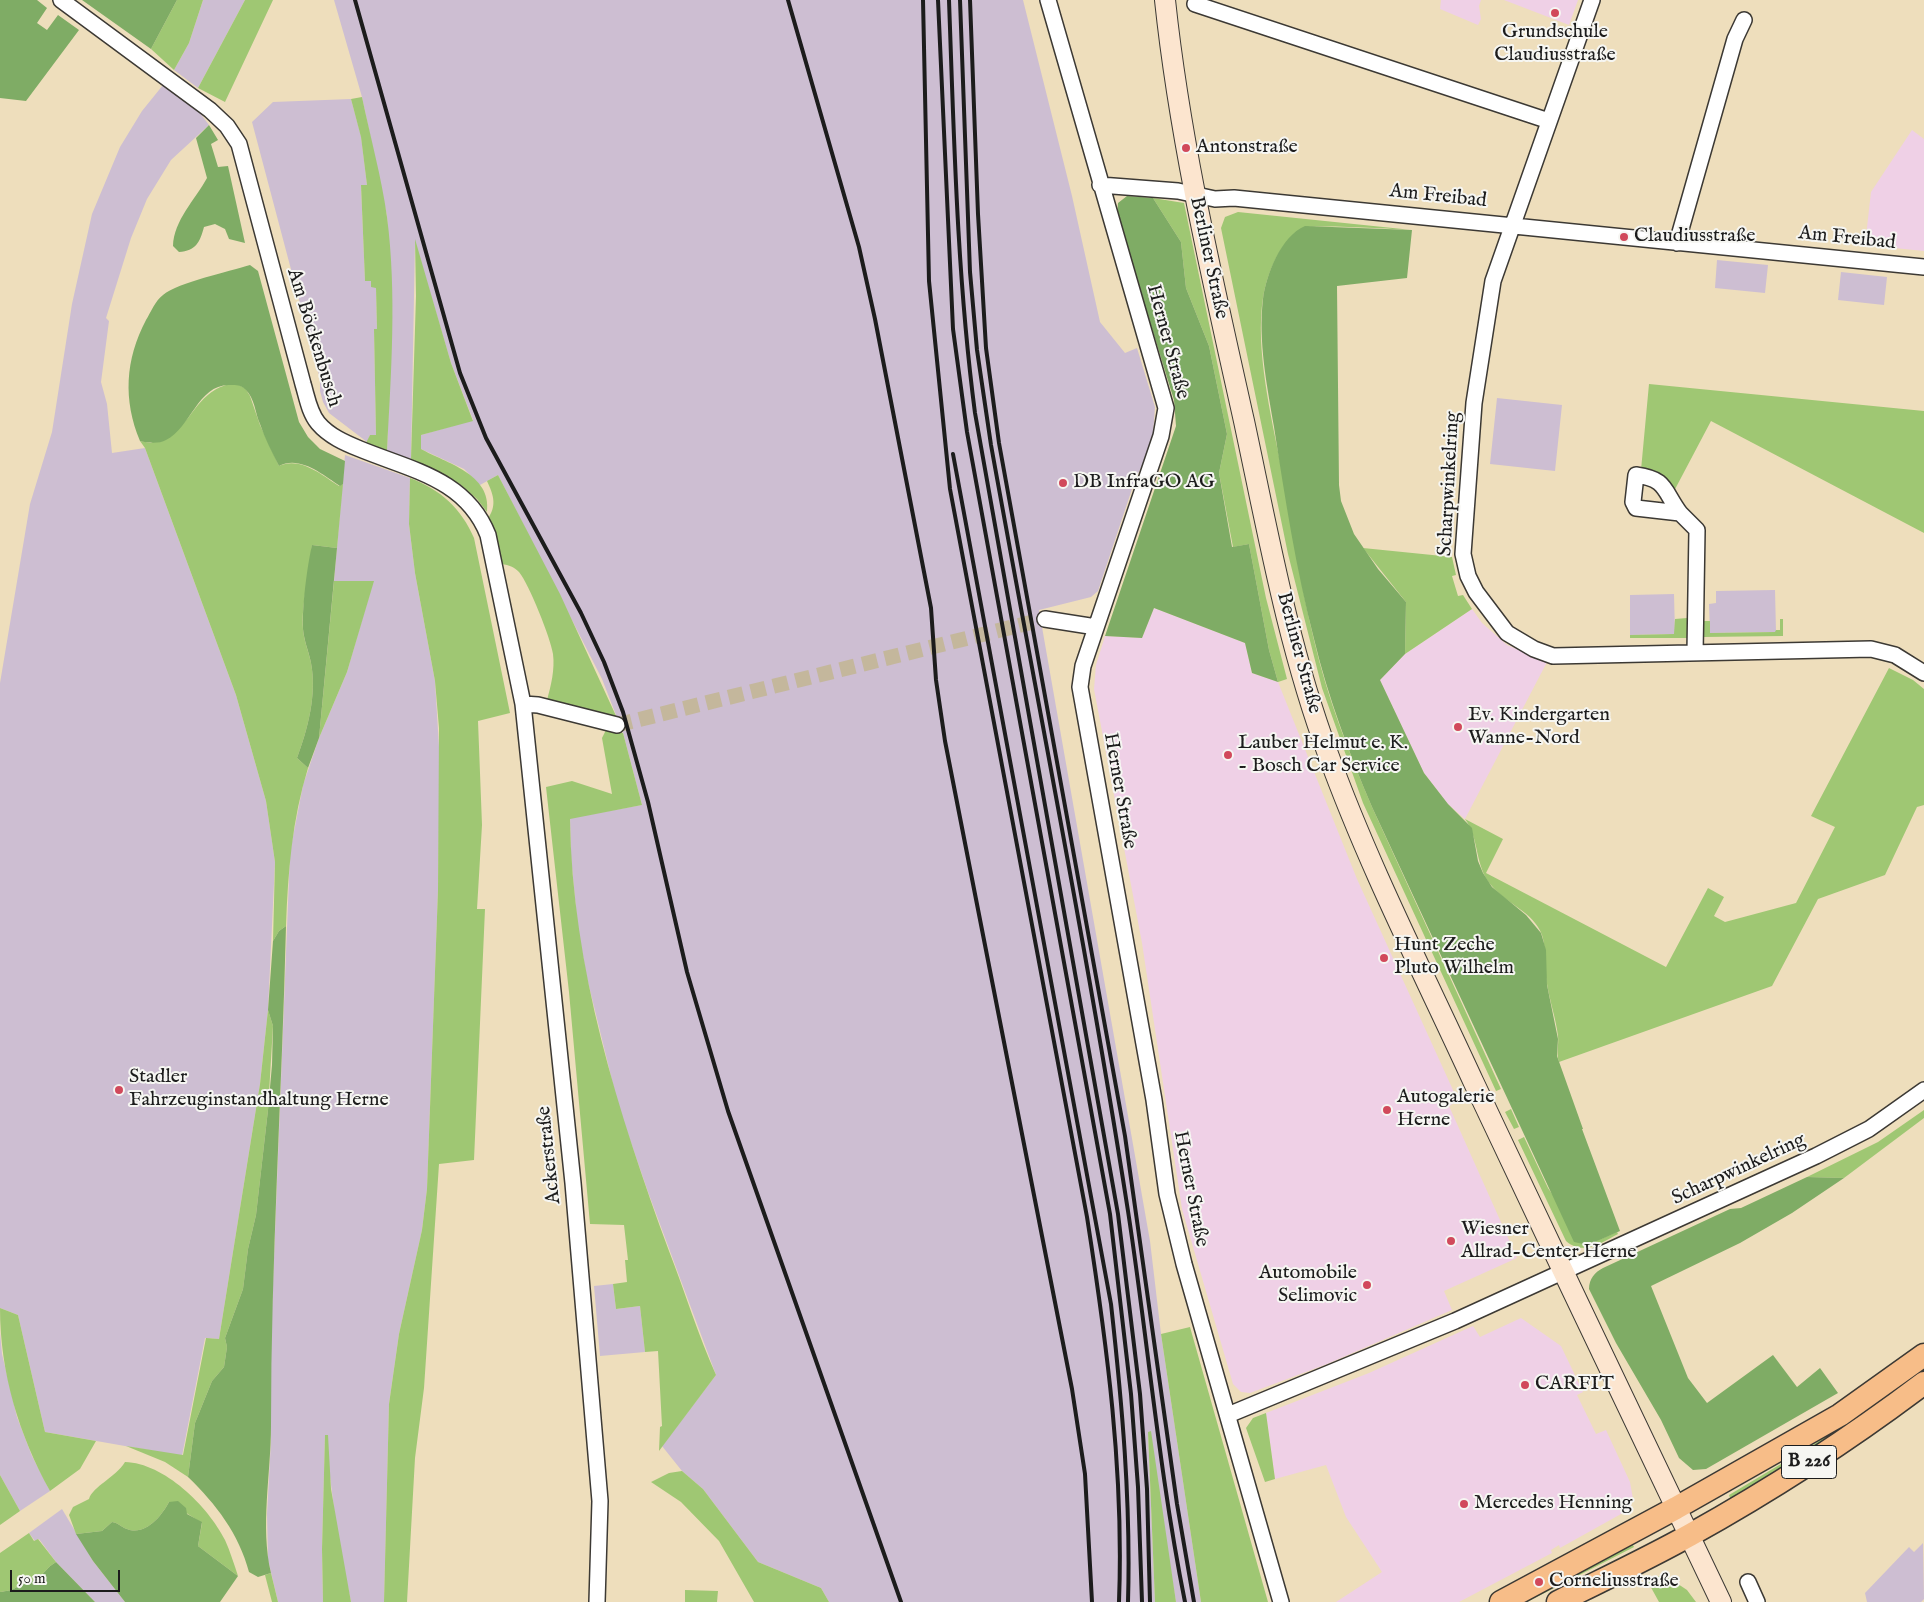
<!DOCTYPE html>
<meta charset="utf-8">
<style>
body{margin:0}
#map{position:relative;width:1924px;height:1602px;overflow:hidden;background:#eedebc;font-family:"IM FELL English",serif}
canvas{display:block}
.scale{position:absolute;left:10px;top:1570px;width:110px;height:22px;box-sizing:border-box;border:2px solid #1c1c1c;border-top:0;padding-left:6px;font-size:15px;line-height:18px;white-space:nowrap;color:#1c1c1c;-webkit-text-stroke:4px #f6f6f2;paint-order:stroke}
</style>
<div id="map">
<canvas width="1924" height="1602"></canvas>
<div class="scale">50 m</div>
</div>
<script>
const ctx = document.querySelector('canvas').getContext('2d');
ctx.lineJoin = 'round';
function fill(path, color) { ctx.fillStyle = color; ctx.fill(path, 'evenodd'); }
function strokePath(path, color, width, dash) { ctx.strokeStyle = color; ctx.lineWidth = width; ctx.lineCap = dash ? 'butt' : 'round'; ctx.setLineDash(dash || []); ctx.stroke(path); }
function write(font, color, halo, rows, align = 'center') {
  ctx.font = font + ' "IM FELL English",serif'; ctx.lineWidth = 4; ctx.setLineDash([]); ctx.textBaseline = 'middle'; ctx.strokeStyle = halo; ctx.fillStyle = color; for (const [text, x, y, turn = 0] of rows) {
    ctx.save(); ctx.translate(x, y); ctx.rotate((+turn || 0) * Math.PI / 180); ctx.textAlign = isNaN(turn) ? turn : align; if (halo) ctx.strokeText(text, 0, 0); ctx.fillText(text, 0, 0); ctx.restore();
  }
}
const built = new Path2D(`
 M 1441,0 L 1481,0 L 1479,6 L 1481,19 L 1478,25 L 1440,9 Z
 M 1504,0 L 1578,0 L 1569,25 Z
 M 1912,130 L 1924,139 L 1924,251 L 1865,245 L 1871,192 Z
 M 1154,608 L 1245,643 L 1252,673 L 1278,682 L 1357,879 L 1458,1101 L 1449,1106 L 1517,1258 L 1444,1291 L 1452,1310 L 1327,1364 L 1250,1393 L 1241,1392 L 1233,1384 L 1182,1209 L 1142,943 L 1094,689 L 1096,665 L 1105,636 L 1142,638 Z
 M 1472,609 L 1482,623 L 1507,645 L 1547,662 L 1465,819 L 1448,804 L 1424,773 L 1380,680 L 1405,654 Z
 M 1521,1318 L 1561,1346 L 1583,1392 L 1577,1395 L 1596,1434 L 1606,1430 L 1630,1482 L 1633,1499 L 1630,1509 L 1560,1548 L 1559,1545 L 1551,1550 L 1552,1553 L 1459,1602 L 1336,1602 L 1382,1572 L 1346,1517 L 1326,1465 L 1275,1479 L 1266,1413 L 1369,1373 L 1473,1326 L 1480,1337 Z`);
const industrial = new Path2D(`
 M 203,0 L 245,0 L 198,88 L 174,70 L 189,43 Z
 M 334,0 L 1023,0 L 1072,196 L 1100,322 L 1125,353 L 1137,348 L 1155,407 L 1153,435 L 1148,453 L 1135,480 L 1098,591 L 1091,597 L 1039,610 L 1150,1241 L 1161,1334 L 1201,1602 L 1176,1602 L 1148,1432 L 1155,1602 L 829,1602 L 821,1588 L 758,1562 L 703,1489 L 682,1471 L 662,1446 L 716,1375 L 648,1192 L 618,1105 L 587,978 L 578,930 L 571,857 L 570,818 L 642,805 L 623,733 L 602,679 L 498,475 L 480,485 L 464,469 L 421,449 L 421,435 L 473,420 L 451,363 L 415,242 L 411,459 L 387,451 L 392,304 L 387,216 L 362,97 Z
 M 163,85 L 197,109 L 209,125 L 171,160 L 147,199 L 131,238 L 106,318 L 109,321 L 101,382 L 107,404 L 112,453 L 145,448 L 236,695 L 266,801 L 275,862 L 268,1010 L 260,1084 L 219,1339 L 205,1338 L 182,1456 L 45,1432 L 18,1315 L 0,1308 L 0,683 L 30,504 L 52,432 L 72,304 L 92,214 L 120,147 L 142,111 Z
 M 351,99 L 361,136 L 367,185 L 361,185 L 365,281 L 371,281 L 376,287 L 377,329 L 374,329 L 376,435 L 370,435 L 367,442 L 329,413 L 323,402 L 320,391 L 320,379 L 252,122 L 273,102 Z
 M 1717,260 L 1768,265 L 1765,293 L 1715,288 Z
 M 1841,272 L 1887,277 L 1884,305 L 1838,300 Z
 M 1497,398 L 1562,405 L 1555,471 L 1490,464 Z
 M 345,455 L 410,478 L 409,524 L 415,573 L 435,681 L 440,763 L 438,890 L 427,1189 L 422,1230 L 399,1334 L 389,1404 L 384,1602 L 351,1602 L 337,1533 L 325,1436 L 322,1549 L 323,1602 L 278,1602 L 268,1560 L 267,1514 L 271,1440 L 271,1334 L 290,852 L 303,785 L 319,738 L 347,672 L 373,582 L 334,581 Z
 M 1775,590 L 1776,632 L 1710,633 L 1709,604 L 1716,603 L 1716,591 Z
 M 1674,594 L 1675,634 L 1630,635 L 1630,595 Z
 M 613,1284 L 616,1309 L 640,1306 L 645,1352 L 600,1356 L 594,1286 Z
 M 0,1332 L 2,1354 L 17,1417 L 32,1456 L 50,1491 L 20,1511 L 0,1475 Z
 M 62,1509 L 93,1561 L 125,1602 L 95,1602 L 56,1562 L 39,1539 L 35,1541 L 29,1533 Z
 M 1923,1543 L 1924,1599 L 1921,1602 L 1867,1602 L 1865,1593 L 1909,1547 L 1914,1552 Z`);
const green = new Path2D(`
 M 177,0 L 203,0 L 189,43 L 174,70 L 151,49 Z
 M 245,0 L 273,0 L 225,102 L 198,88 Z
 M 362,97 C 370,136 382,179 387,217 C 397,294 391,374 387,451 L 366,443 L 370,435 L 376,435 L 374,329 L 377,329 L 376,288 L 371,287 L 371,281 L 365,281 L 361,185 L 367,185 L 361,137 L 351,99 Z
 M 1153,198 L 1184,203 L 1266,598 L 1287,679 L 1278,682 L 1269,650 L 1249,544 L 1233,547 L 1219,473 L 1227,434 L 1209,346 L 1186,288 L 1181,242 Z
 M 1238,212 L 1412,230 C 1397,229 1310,224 1303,228 C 1280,241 1267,273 1263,298 C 1255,349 1271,415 1281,466 C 1292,524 1300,583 1314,640 C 1327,697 1349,753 1372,807 L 1501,1089 L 1496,1091 L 1363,803 L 1322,688 L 1288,554 L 1221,228 L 1225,217 Z
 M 415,239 L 451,363 L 473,421 L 421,435 L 421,449 C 446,463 492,474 487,512 L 477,499 L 460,484 L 411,459 L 416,296 Z
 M 1649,384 L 1924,411 L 1924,533 L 1711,421 L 1673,493 C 1665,476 1659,472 1641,470 Z
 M 226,385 L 239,385 L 245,388 L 250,396 L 260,425 L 279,466 C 300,456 322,475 339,486 L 343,484 L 337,548 L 312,545 C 310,568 301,607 303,629 C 304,642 309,652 311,663 C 317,694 308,729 297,758 L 308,768 C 292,820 288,872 286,926 L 279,931 L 273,941 L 275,862 L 266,801 L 236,695 L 145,448 L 140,441 L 151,443 C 162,436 180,428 188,418 C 199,404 207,391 226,385 Z
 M 498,475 L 560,594 L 617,718 L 547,700 C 551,686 555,669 553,654 C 551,639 529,584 519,572 C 514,567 509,565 502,564 L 489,517 C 497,504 493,494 487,481 Z
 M 410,478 C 441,490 461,508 474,538 L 510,713 L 478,721 L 482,825 L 477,909 L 485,909 L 474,1160 L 439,1164 L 424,1388 L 415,1458 L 407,1602 L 384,1602 L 389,1404 L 399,1334 L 422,1230 L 427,1189 L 438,890 L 439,728 L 435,681 L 415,573 L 409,524 Z
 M 1363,548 L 1452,557 L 1456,575 L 1452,576 L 1458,596 L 1463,595 L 1472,609 L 1405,654 L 1406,602 Z
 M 334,581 L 374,581 L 347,672 L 319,738 Z
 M 1687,618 L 1689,638 L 1630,638 L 1630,635 L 1674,634 L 1675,619 Z
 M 1780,619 L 1783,619 L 1783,636 L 1703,637 L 1703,621 L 1710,621 L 1710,633 L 1775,632 L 1776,630 L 1780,630 Z
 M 1889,668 L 1913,680 L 1924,689 L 1924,805 L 1917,807 L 1885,875 L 1818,899 L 1772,986 L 1559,1062 C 1556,1053 1559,1045 1558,1036 C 1556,1019 1550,1002 1547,984 C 1544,967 1547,951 1542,935 C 1534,912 1505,903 1491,885 C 1474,865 1480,839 1465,819 L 1503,839 L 1486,873 L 1666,967 L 1708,888 L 1724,897 L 1714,916 L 1725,922 L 1796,903 L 1835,827 L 1811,816 Z
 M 606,730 L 623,733 L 642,805 L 570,819 C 572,968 618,1112 669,1251 C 685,1292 698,1335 716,1375 L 659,1451 L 660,1427 L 662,1426 L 658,1351 L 645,1352 L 640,1306 L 616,1309 L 613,1284 L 627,1282 L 625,1260 L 628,1260 L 624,1225 L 590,1224 L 569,992 L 546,787 L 572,781 L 612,794 L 602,738 Z
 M 268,1010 L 273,1026 L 268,1110 L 256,1215 L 248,1249 L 243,1289 L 225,1338 L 227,1347 L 224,1367 L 212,1381 L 195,1423 L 188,1477 L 165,1462 L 126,1446 L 183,1455 L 206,1338 L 219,1339 L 260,1084 Z
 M 1511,1109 L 1519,1127 L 1514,1129 L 1505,1112 Z
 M 1924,1110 L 1924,1118 L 1844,1178 L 1807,1177 L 1878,1142 Z
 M 1524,1137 L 1548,1188 L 1587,1245 L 1617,1232 L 1618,1234 C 1601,1243 1583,1256 1566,1241 L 1518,1140 Z
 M 0,1308 L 18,1315 L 45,1432 L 96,1441 L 80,1469 L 50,1491 C 19,1435 0,1373 0,1308 Z
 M 1190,1327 L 1268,1602 L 1201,1602 L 1161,1334 Z
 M 1924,1366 L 1924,1372 L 1879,1405 L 1731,1501 L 1729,1495 L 1816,1443 Z
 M 1266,1413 L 1275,1479 L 1265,1482 L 1246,1428 L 1253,1418 Z
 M 1151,1431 L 1176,1602 L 1155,1602 L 1148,1432 Z
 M 325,1435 L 328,1435 L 331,1489 L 351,1602 L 323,1602 L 322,1549 Z
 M 125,1462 C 164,1463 208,1506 225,1540 C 230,1551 234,1564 238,1576 L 198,1546 L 202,1523 L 169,1502 C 161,1517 145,1536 127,1529 C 121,1527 119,1523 112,1522 L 102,1531 L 76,1534 L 69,1515 L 73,1507 L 89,1499 C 93,1486 115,1478 125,1462 Z
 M 682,1471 L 703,1489 L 758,1562 L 821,1588 L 829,1602 L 754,1602 L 719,1541 L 681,1502 L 651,1482 L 669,1473 Z
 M 0,1475 L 20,1511 L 0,1525 Z
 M 29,1533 L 34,1541 L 38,1539 L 56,1562 C 46,1568 45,1573 38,1578 C 33,1582 27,1581 23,1584 C 11,1590 14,1590 0,1592 L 0,1553 Z
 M 1631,1541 L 1634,1547 L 1527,1602 L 1519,1602 Z
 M 271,1573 L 278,1602 L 272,1602 L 265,1575 Z
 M 1663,1574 L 1687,1590 L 1696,1602 L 1659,1602 L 1648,1582 Z
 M 685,1590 L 718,1591 L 717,1602 L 685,1602 Z`);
const forest = new Path2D(`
 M 0,0 L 37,0 L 47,8 L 37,23 L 47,30 L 58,15 L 79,30 L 26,101 L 0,98 Z
 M 82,0 L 177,0 L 151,49 Z
 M 209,125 L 218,140 L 211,144 L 218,167 L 228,166 L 245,243 L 229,239 L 225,229 L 215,224 L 204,227 C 200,242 196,251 179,252 L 173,246 C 174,220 195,200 207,178 L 196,138 Z
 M 1127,196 L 1153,198 L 1181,242 L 1186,288 L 1209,346 L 1227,434 L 1219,473 L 1232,547 L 1249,544 L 1269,650 L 1278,682 L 1252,673 L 1245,643 L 1154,608 L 1142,638 L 1105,636 L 1176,426 L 1174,400 L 1117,215 L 1118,203 Z
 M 1305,226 L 1412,230 L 1407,278 L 1337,286 L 1339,485 L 1341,501 L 1354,534 L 1378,569 L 1406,602 L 1405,654 L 1380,680 L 1424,773 L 1448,804 L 1472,828 L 1478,861 L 1483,873 L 1492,887 L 1526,915 L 1541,933 L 1546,950 L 1547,985 L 1558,1039 L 1557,1056 L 1583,1129 L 1582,1129 L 1620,1231 L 1588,1245 L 1574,1242 L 1372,807 C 1349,753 1328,697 1314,639 C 1296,569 1285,498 1274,427 C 1267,385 1258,342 1263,299 C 1266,275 1281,236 1305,226 Z
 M 250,265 L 258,271 L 299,422 L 308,437 L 320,449 L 345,461 L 343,484 L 340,486 C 323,475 300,455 279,466 C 272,452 265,439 260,424 C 255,413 255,398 245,389 C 241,385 236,385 231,385 C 198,383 191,428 166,440 C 159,444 148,443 140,441 C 123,400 125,360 146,320 C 151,312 155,301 163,295 C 179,282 228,272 250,265 Z
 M 312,545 L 337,548 L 319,738 L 308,768 L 297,758 C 308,729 317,694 311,663 C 309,652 304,641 303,629 C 302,607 307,567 312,545 Z
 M 286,926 C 282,1093 271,1259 271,1426 C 271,1474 260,1526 271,1573 L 258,1577 L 249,1572 C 239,1534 216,1504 188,1477 L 195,1423 L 212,1381 L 224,1367 L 227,1347 L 225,1338 L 243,1289 L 248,1249 L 256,1215 L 268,1110 L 272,1065 L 273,1026 L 268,1010 L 273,941 L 279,931 Z
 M 1807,1177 L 1844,1178 L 1792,1213 L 1740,1243 L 1651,1286 L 1688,1378 L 1707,1403 L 1773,1355 L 1797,1387 L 1820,1368 L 1838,1393 L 1706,1469 L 1693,1470 L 1679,1458 L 1661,1420 L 1616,1343 L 1589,1289 C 1589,1279 1595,1272 1603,1268 L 1730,1209 L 1741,1208 Z
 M 178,1501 L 186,1508 L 187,1514 L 202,1522 L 198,1546 L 238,1576 L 220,1602 L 125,1602 L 93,1561 L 76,1534 L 102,1531 L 112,1522 C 119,1523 121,1527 127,1529 C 145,1536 161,1517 169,1502 Z
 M 56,1562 L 95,1602 L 0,1602 L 0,1592 C 14,1590 11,1590 23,1584 C 27,1581 33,1582 38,1578 C 45,1573 46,1568 56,1562 Z`);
const streetTunnel = new Path2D(`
 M 617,725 L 1045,619`);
const street = new Path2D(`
 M 61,0 L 210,110 L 227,126 L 239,144 L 303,384 C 307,397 309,412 318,423 C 329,436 345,443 360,449 C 411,470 466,479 488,535 L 523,704 L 573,1183 L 600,1501 L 597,1602
 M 1048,0 L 1166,408 L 1161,436 L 1083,666 L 1080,687 L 1154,1100 L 1167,1194 L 1184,1264 L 1281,1602
 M 1592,0 L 1493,281 L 1474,403 L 1463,554 L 1468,576 L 1476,592 L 1507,633 L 1534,649 L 1553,656 L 1871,649 L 1895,655 L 1924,673
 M 1195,4 L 1549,121
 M 1100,185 L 1178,191 L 1215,199 L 1234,198 L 1924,267
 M 1677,243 L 1735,39 L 1744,20
 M 1680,513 C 1663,490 1667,479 1636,475 L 1633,502 L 1636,508 L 1680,513 L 1697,530 L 1695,653
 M 1045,619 L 1096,627
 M 523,704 L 538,705 L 617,725
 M 1228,1415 L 1455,1321 L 1816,1156 L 1869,1129 L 1924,1090
 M 1748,1582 L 1757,1602`);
const secondary = new Path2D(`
 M 1165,0 C 1180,142 1213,282 1244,421 C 1268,533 1288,646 1328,754 C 1369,867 1424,974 1474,1083 C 1556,1256 1638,1430 1721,1602`);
const primary = new Path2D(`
 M 1501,1602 L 1676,1508 L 1840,1415 L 1924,1355
 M 1558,1602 C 1602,1580 1647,1559 1690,1535 C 1771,1490 1850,1439 1924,1383`);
const rail = new Path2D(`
 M 355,0 L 460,373 L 486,438 L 581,613 L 604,662 L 623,712 L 648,802 L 687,972 L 728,1111 L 901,1602
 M 788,0 L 859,247 L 875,319 L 931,608 L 936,680 L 945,741 L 1072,1389 L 1085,1474 L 1092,1602
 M 923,0 L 929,281 L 950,489 L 1087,1217 C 1107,1345 1124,1472 1119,1602
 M 938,0 L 953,329 L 967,432 L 1110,1214 L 1131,1394 L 1138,1487 L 1142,1602
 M 949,0 C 954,138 957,276 975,413 L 1118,1214 L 1140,1394 L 1147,1489 L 1150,1602
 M 960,0 L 970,272 L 977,350 L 991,445 C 1037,700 1088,955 1128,1211 C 1148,1341 1159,1473 1185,1602
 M 970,0 L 978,214 L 986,348 L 999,443 L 1125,1136 L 1177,1504 L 1194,1602
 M 953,454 L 1111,1304 C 1122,1403 1131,1502 1128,1602`);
const markers = [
 [1555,13,5,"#d1495b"],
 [1186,148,5,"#d1495b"],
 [1624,237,5,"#d1495b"],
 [1063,483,5,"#d1495b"],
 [1458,727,5,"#d1495b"],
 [1228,755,5,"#d1495b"],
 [1384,958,5,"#d1495b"],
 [119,1090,5,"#d1495b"],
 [1387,1110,5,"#d1495b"],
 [1451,1241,5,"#d1495b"],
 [1367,1285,5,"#d1495b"],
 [1525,1385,5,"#d1495b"],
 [1464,1504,5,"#d1495b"],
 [1539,1582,5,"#d1495b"]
];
const shields = [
 [1809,1462,55]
];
const shieldNames = [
 ["B 226",1809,1462]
];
const poiNames = [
 ["Grundschule",1555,33,"center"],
 ["Claudiusstraße",1555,56,"center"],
 ["Antonstraße",1196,148],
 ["Claudiusstraße",1634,237],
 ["DB InfraGO AG",1073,483],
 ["Ev. Kindergarten",1468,716],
 ["Wanne-Nord",1468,739],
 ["Lauber Helmut e. K.",1238,744],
 ["- Bosch Car Service",1238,767],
 ["Hunt Zeche",1394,946],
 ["Pluto Wilhelm",1394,969],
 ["Stadler",129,1078],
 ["Fahrzeuginstandhaltung Herne",129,1101],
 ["Autogalerie",1397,1098],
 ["Herne",1397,1121],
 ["Wiesner",1461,1230],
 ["Allrad-Center Herne",1461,1253],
 ["Automobile",1357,1274,"right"],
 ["Selimovic",1357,1297,"right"],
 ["CARFIT",1535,1385],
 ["Mercedes Henning",1474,1504],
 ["Corneliusstraße",1549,1582]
];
const streetNames = [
 ["Am Freibad",1438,197,6],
 ["Am Freibad",1847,239,6],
 ["Berliner Straße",1208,258,78],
 ["Am Böckenbusch",313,338,73],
 ["Herner Straße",1167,342,75],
 ["Scharpwinkelring",1450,484,-87],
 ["Berliner Straße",1298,653,75],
 ["Herner Straße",1119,791,80],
 ["Ackerstraße",550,1155,-96],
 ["Scharpwinkelring",1739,1170,-25],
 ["Herner Straße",1190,1189,79]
];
fill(built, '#efd0e6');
fill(industrial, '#cdbed2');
fill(green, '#9fc773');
fill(forest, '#7fac65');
strokePath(streetTunnel, '#c4b79c', 15, [15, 8]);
strokePath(street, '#3c3934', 18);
strokePath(secondary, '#3c3934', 22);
strokePath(primary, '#3c3934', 25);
strokePath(street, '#fff', 15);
strokePath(secondary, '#fce5cf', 20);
strokePath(primary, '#f7bd88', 22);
strokePath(rail, '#1c1c1c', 4);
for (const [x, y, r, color] of markers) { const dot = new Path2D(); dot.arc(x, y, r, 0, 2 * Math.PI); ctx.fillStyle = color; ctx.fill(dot); strokePath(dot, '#f6f6f2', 2); }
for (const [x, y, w] of shields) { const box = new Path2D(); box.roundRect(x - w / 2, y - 16.5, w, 33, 4); ctx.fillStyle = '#f6f6f2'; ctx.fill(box); strokePath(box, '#1c1c1c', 1); }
write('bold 19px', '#1c1c1c', null, shieldNames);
write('20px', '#1c1c1c', '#f6f6f2', poiNames, 'left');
write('20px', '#1c1c1c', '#f6f6f2', streetNames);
</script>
